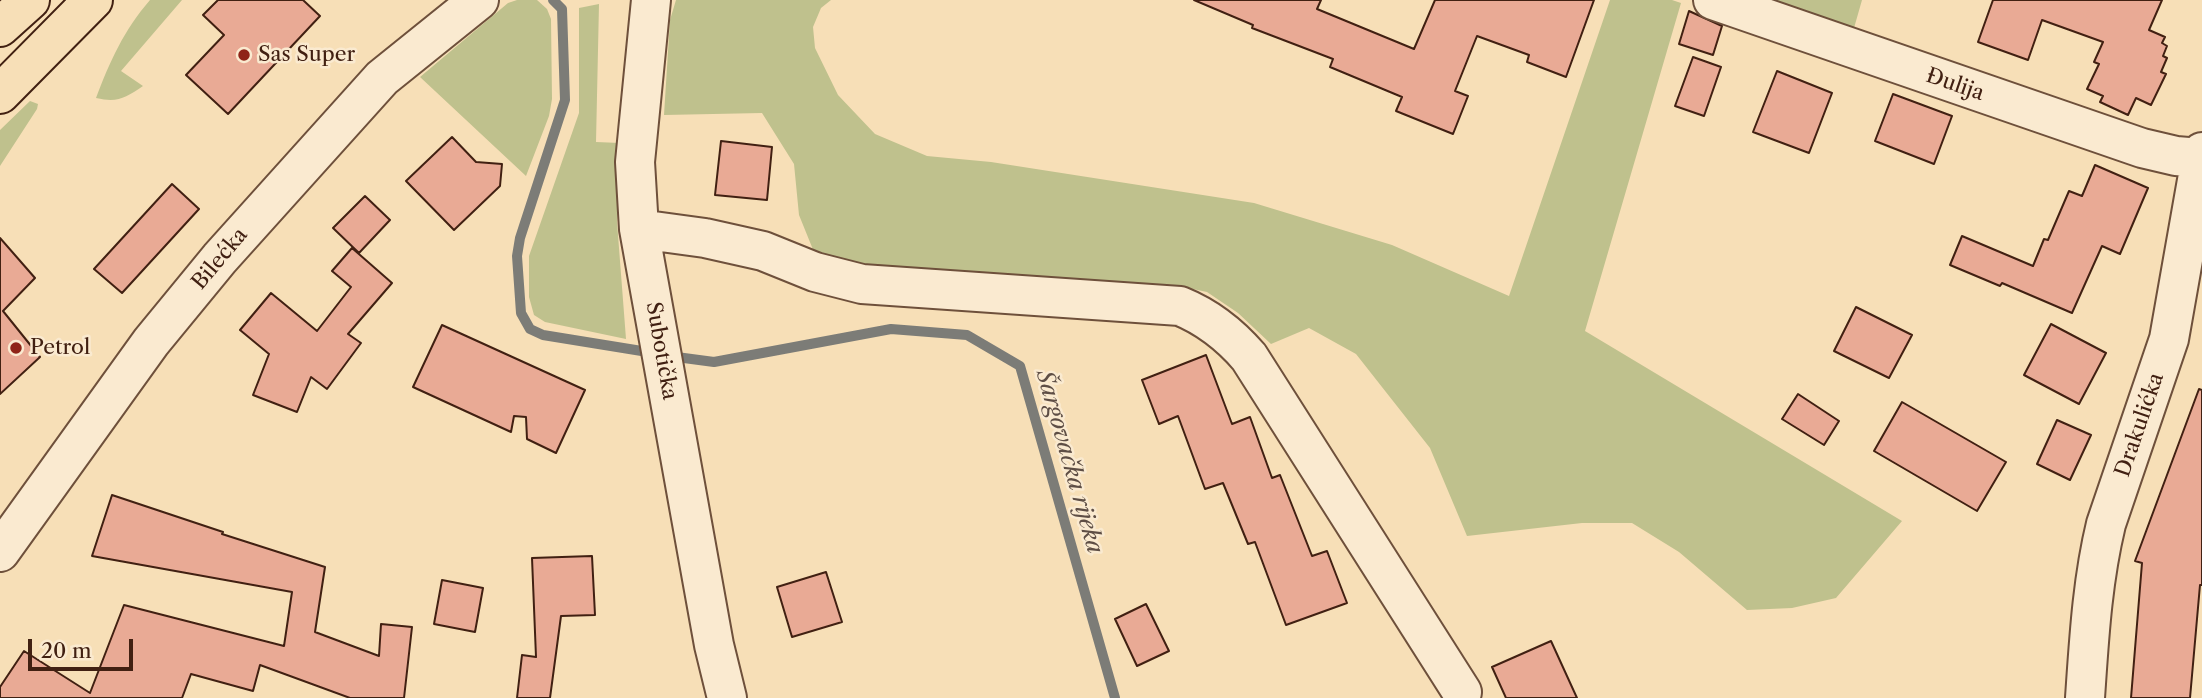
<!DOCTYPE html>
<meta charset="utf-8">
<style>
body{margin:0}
#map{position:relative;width:2202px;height:698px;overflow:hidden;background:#f7dfb7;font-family:"Libre Caslon Text",serif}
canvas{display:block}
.scale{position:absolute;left:28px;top:639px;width:105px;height:32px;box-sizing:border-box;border:4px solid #412012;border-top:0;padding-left:9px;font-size:21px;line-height:24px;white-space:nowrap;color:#412012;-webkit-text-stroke:5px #faead0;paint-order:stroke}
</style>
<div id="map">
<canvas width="2202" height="698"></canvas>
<div class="scale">20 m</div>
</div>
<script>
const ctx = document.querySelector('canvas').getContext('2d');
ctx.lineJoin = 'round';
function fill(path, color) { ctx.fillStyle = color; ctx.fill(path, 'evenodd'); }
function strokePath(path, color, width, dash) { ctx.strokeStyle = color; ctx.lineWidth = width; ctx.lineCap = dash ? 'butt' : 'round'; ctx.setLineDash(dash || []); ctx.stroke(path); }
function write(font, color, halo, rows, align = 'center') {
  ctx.font = font + ' "Libre Caslon Text",serif'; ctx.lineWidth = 5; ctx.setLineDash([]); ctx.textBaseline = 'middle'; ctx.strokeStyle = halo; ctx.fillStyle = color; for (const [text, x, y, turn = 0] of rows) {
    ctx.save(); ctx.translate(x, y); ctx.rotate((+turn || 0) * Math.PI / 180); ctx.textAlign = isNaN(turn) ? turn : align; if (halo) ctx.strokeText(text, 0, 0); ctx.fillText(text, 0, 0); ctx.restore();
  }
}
const green = new Path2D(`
 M 150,0 L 182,0 L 121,71 L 143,86 C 125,98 118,103 96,98 C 110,61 124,30 150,0 Z
 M 517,0 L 537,0 L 547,9 L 551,19 L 552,99 L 549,116 L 526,176 L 420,77 L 508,3 Z
 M 676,0 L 831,0 L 821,8 L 813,27 L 815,48 L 838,95 L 875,134 L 927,156 L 991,162 L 1254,203 L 1392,245 L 1509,296 L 1610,0 L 1672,0 L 1681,3 L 1585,331 L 1902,521 L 1836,598 L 1792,608 L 1747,610 L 1679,552 L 1632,523 L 1582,523 L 1467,536 L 1430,448 L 1356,354 L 1309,328 L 1271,344 L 1238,313 L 1207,292 L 1174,285 L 857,266 L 816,257 L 799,215 L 794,164 L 762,113 L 664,115 L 670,20 Z
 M 1750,0 L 1862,0 L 1852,35 Z
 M 599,4 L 596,142 L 620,143 L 617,222 L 626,339 L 545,322 L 534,315 L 529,297 L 529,256 L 579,113 L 579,8 Z
 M 30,101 L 38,104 L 37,109 L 0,166 L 0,130 Z`);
const stream = new Path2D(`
 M 553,0 L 562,9 L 565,100 L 520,238 L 517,256 L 521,313 L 530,329 L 543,335 L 654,353
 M 669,356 L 714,362 L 891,329 L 967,335 L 1020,366 L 1115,698`);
const building = new Path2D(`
 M 218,0 L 303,0 L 320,16 L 228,114 L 186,75 L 224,35 L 203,15 Z
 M 1194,0 L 1321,0 L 1317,9 L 1414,49 L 1435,0 L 1594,0 L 1566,77 L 1527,62 L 1529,55 L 1477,36 L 1455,91 L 1468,96 L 1453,134 L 1396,111 L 1402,97 L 1330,67 L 1333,59 L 1252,28 L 1253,25 Z
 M 1993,0 L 2162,0 L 2149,30 L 2165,37 L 2162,43 L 2167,46 L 2163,56 L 2167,58 L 2161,72 L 2166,74 L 2151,105 L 2136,98 L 2128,115 L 2100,102 L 2103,96 L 2087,89 L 2099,64 L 2094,62 L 2103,42 L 2042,20 L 2028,60 L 1978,42 Z
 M 1689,11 L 1722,26 L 1713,55 L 1679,44 Z
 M 1693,57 L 1721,67 L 1704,116 L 1675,106 Z
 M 1777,71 L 1832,93 L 1809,153 L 1753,132 Z
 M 1893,94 L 1952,116 L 1934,164 L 1875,141 Z
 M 452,137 L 476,162 L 502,164 L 500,186 L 454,230 L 406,181 Z
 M 721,141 L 772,147 L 767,200 L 715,195 Z
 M 2095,165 L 2148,188 L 2120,254 L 2102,246 L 2072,313 L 2002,283 L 2000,286 L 1950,265 L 1962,236 L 2033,266 L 2044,239 L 2048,240 L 2069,191 L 2082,196 Z
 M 172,184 L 199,209 L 122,293 L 94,269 Z
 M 365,196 L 390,220 L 359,253 L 333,228 Z
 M 0,238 L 35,278 L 3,311 L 40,357 L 0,394 Z
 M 352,248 L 392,283 L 348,334 L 361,343 L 327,389 L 311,377 L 297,412 L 253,395 L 269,354 L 240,330 L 271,293 L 317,331 L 351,287 L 332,271 Z
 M 1856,307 L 1912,335 L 1889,378 L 1834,351 Z
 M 2051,324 L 2106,353 L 2079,404 L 2024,375 Z
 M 442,325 L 585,390 L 556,453 L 527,439 L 526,417 L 514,416 L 511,432 L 413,387 Z
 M 1206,355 L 1232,424 L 1250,417 L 1272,478 L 1280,475 L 1312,556 L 1327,551 L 1347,603 L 1286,625 L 1255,542 L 1248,544 L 1223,483 L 1205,489 L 1178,416 L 1159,424 L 1142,380 Z
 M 2199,389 L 2202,390 L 2202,585 L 2200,585 L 2190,698 L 2131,698 L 2142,563 L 2135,561 Z
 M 1798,394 L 1839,421 L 1824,445 L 1782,419 Z
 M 1902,402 L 2006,462 L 1977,511 L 1874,451 Z
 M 2057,420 L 2091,435 L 2070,480 L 2037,464 Z
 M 112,495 L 223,532 L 222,534 L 325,567 L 315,632 L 379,656 L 381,624 L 412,627 L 404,698 L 350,698 L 260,665 L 253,691 L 191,674 L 182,698 L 0,698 L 0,687 L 24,651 L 90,693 L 124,605 L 284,646 L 292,592 L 92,556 Z
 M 592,556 L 595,615 L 561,616 L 550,698 L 517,698 L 522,655 L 536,657 L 532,558 Z
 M 826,572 L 842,622 L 792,637 L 777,587 Z
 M 442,580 L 483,588 L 475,632 L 434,624 Z
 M 1146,604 L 1169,651 L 1137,666 L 1115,619 Z
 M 1551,641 L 1577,698 L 1506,698 L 1492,667 Z`);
const minor = new Path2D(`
 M 651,0 L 635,162 L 639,229 L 714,645 L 727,698
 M 1713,0 L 2142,148 L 2176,156 L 2201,158
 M 639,229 L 705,238 L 763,251 L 815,272 L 862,284 L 1180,306 C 1207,317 1230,335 1249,357 L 1462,692
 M 0,552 L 151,342 L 220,258 L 382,78 L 479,0
 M 2085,698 C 2089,640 2092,582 2106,524 L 2169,339 L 2202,152`);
const major = new Path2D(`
 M 0,27 L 30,0
 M 0,94 L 93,0`);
const markers = [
 [244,55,7,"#8f2418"],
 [16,348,7,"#8f2418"]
];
const poiNames = [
 ["Sas Super",258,55],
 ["Petrol",30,348]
];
const streetNames = [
 ["Đulija",1955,85,19],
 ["Bilećka",220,259,-50],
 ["Subotička",661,351,80],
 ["Drakulićka",2140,425,-71]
];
const waterNames = [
 ["Šargovačka rijeka",1069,462,74]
];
fill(green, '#bfc18d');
strokePath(stream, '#7c7c77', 10);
fill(building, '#e9aa95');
strokePath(building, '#412012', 2);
strokePath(minor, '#6e503b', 42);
strokePath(major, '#412012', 42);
strokePath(minor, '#faead0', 38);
strokePath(major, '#f7dfb7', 38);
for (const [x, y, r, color] of markers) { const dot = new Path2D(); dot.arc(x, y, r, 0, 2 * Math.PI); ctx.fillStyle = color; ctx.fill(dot); strokePath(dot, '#faead0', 2.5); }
write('21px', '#412012', '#faead0', poiNames, 'left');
write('21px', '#412012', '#faead0', streetNames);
write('italic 23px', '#5e4e45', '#faead0', waterNames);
</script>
